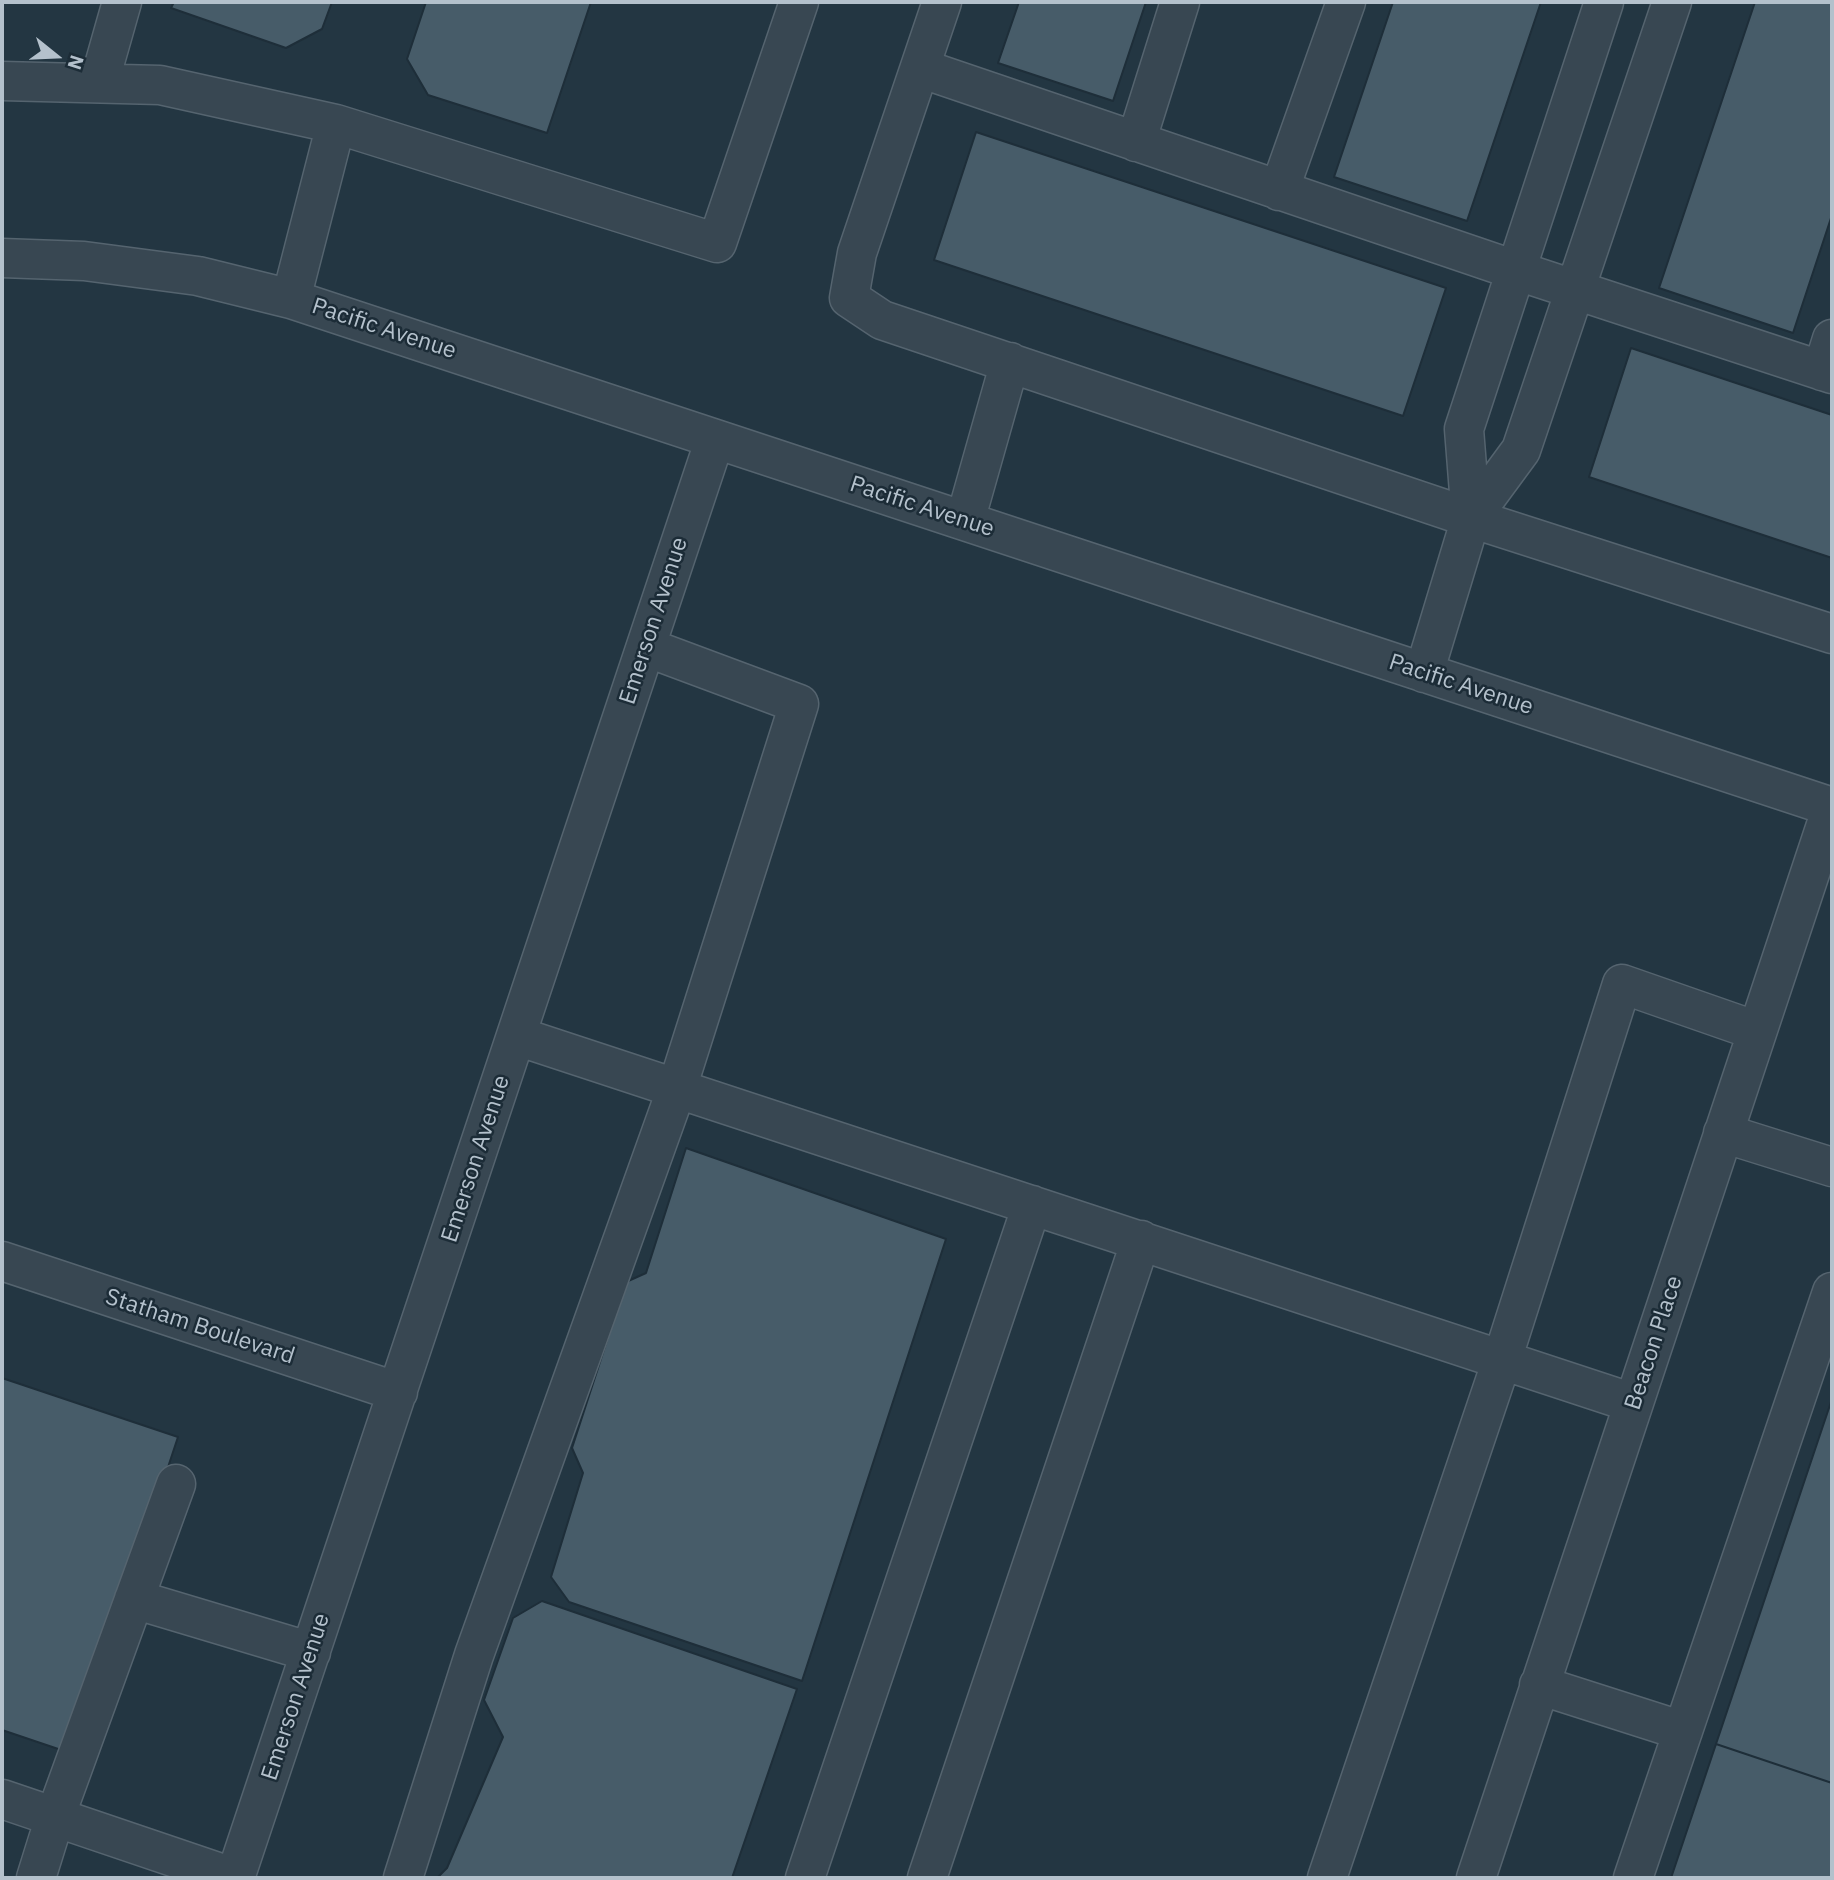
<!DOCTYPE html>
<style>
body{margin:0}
#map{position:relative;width:1834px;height:1880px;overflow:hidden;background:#233642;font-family:"IBM Plex Sans",sans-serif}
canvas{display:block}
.frame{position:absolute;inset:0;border:4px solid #b4c1cc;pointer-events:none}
.north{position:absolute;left:21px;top:21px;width:70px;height:70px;-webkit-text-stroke:5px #1c2c37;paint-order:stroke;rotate:108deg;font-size:19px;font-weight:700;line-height:28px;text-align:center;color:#b4c1cc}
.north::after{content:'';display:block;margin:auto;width:24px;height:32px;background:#b4c1cc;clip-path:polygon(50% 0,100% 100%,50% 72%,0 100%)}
</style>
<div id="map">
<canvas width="1834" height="1880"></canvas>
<div class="frame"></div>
<div class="north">N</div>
</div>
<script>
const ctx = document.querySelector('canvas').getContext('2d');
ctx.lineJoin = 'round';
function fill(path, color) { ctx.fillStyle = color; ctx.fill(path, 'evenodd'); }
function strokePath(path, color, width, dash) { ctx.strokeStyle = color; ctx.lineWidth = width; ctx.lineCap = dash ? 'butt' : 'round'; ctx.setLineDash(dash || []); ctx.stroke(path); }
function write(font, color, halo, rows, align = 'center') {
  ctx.font = font + ' "IBM Plex Sans",sans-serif'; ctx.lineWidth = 5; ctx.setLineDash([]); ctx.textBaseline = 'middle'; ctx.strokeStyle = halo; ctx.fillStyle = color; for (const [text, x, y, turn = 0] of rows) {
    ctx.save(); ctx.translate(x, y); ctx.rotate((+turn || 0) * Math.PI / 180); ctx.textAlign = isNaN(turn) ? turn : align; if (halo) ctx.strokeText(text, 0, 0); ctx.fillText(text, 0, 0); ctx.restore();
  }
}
const building = new Path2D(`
 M 174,2 L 332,2 L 322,29 L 286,48 L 171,8 Z
 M 426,2 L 591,2 L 547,133 L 428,95 L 407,59 Z
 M 1019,2 L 1146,2 L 1113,101 L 998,63 Z
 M 1393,2 L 1541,2 L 1467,221 L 1334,177 Z
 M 1755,2 L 1832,2 L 1832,215 L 1793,333 L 1659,288 Z
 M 976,132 L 1446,288 L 1403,416 L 934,260 Z
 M 1631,348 L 1832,415 L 1832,558 L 1589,477 Z
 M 686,1148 L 946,1239 L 802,1681 L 569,1602 L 551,1577 L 583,1473 L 572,1448 L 626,1282 L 646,1273 Z
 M 2,1378 L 178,1437 L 73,1754 L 2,1730 Z
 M 1832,1399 L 1832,1783 L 1716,1744 Z
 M 542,1601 L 797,1689 L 732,1878 L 437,1878 L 447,1868 L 503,1737 L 484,1700 L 513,1618 Z
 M 1716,1744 L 1832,1783 L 1832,1878 L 1671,1878 Z`);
const minor = new Path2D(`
 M 942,2 L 857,253 L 849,298 L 882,320 L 1471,518 L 1832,634
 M 920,68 L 1515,270 L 1832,374
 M 2,81 L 160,85 L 336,124
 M 99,83 L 122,2
 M 1136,142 L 1180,2
 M 1279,191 L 1346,2
 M 2,258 L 84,261 L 198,276 L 291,299 L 1832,807
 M 291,299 L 336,124 L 717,243 L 799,2
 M 1822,371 L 1832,339
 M 1471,518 L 1464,429 L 1604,2
 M 965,521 L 1010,362
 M 1424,673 L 1471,518 L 1521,450 L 1672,2
 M 517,1036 L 1633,1403
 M 1723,1133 L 1832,1167
 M 2,1261 L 398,1392
 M 134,1599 L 311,1652
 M 1539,1685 L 1683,1731
 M 2,1799 L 235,1878
 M 36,1878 L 55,1817 L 176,1484
 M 235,1878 L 715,439
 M 403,1878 L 474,1655 L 677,1088 L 799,704 L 646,647
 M 805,1878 L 1032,1205
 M 927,1878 L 1141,1240
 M 1327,1878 L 1502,1360 L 1622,984 L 1757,1031
 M 1476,1878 L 1832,807
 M 1633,1878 L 1832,1292`);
const streetNames = [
 ["Pacific Avenue",384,329,18],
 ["Pacific Avenue",922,507,18],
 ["Emerson Avenue",654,621,-72],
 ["Pacific Avenue",1461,685,18],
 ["Emerson Avenue",476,1159,-72],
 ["Statham Boulevard",200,1327,18],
 ["Beacon Place",1654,1343,-72],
 ["Emerson Avenue",296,1697,-72]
];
fill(building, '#475c69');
strokePath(building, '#1e2e39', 2);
strokePath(minor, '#55646f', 41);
strokePath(minor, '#384752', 38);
write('23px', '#b4c1cc', '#1c2c37', streetNames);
</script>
